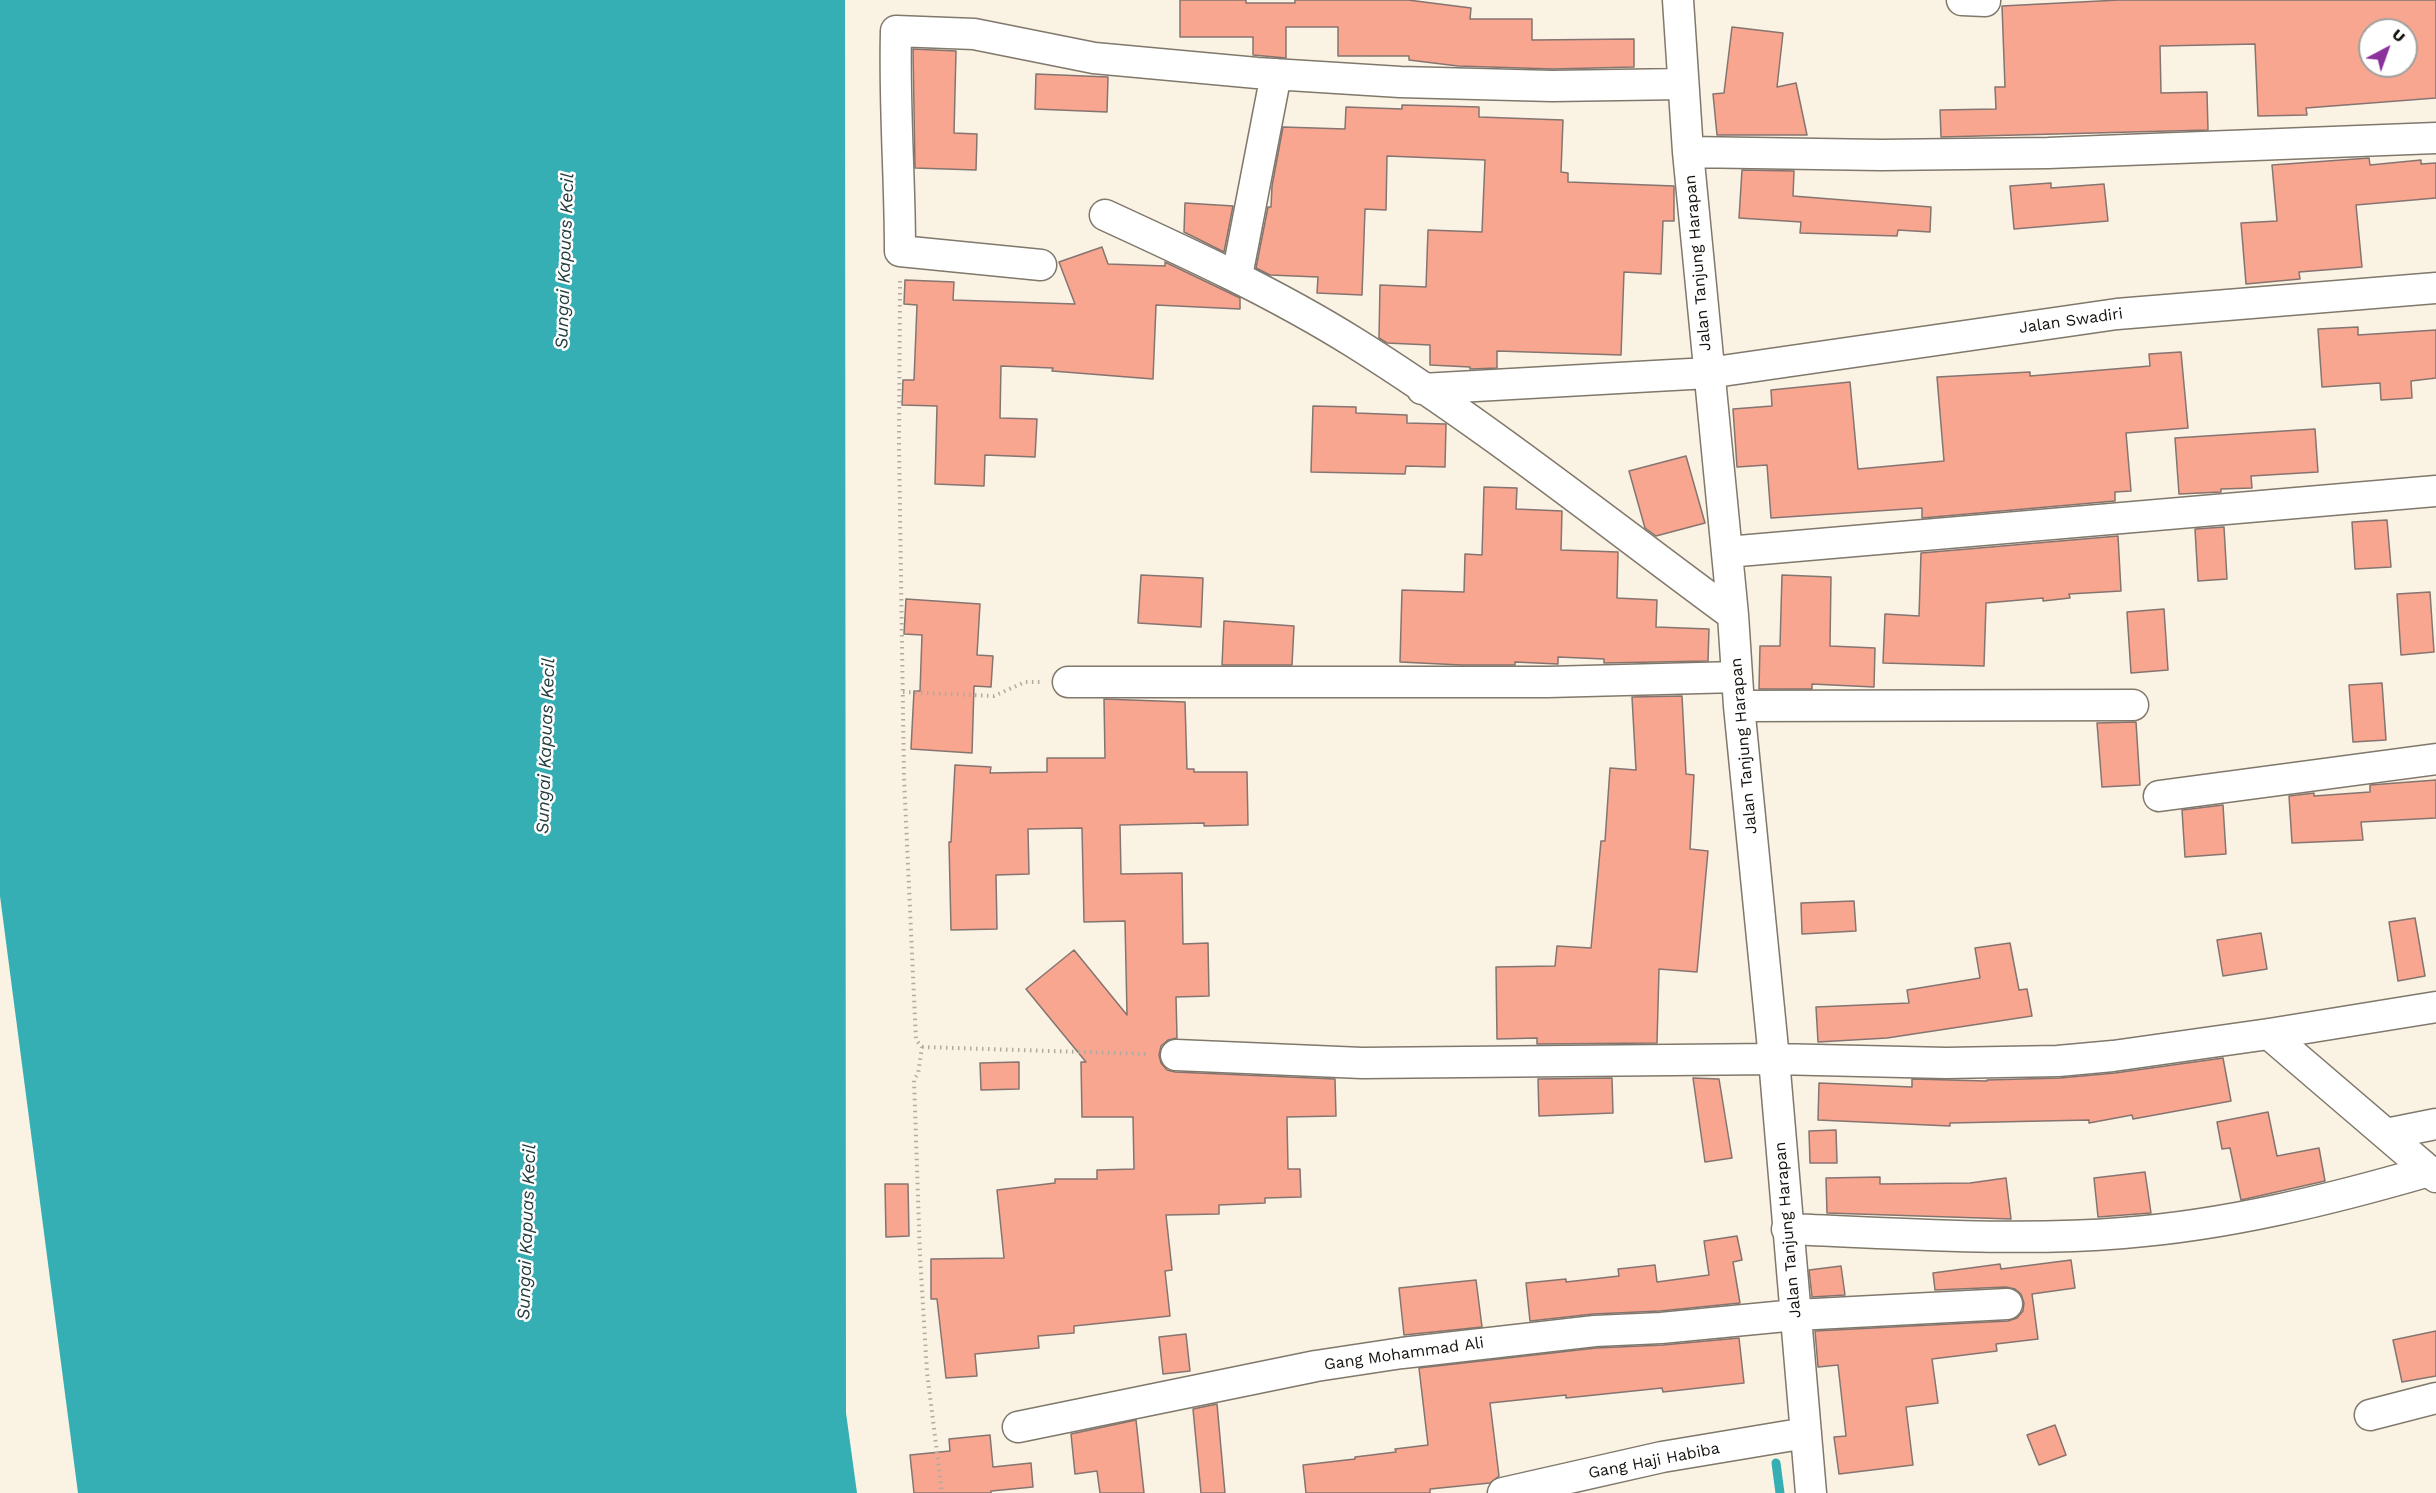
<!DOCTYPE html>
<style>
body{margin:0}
#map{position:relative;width:2436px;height:1493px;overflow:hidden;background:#faf2e3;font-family:"Work Sans",sans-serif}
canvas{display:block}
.north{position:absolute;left:2358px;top:18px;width:60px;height:60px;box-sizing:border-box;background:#fff;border:2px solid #a1a09e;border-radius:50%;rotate:41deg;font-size:16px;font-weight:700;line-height:24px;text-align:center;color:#14110c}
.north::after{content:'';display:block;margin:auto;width:21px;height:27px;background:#8c309b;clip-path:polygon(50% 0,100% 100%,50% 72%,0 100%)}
</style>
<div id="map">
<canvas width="2436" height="1493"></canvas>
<div class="north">U</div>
</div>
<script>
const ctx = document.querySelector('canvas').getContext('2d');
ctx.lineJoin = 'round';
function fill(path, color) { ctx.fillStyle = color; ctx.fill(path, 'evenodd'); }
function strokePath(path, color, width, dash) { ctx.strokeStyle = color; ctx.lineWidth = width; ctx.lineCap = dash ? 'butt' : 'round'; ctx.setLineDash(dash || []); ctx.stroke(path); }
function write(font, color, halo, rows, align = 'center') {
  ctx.font = font + ' "Work Sans",sans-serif'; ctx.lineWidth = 5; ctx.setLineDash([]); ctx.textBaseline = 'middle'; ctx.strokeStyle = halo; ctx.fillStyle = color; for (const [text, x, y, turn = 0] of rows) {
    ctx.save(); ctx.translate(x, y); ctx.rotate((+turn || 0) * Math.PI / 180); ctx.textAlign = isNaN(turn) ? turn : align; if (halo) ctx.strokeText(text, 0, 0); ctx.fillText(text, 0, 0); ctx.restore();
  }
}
const water = new Path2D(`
 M 0,0 L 845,0 L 846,1413 L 857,1493 L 78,1493 L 0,896 Z`);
const stream = new Path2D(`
 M 1776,1463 L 1780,1493`);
const building = new Path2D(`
 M 1180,0 L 1246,0 L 1246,3 L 1295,3 L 1295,0 L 1408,0 L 1471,8 L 1470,19 L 1532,19 L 1532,40 L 1634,39 L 1634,67 L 1553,69 L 1458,66 L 1409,60 L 1409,56 L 1338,56 L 1338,27 L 1286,27 L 1286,58 L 1253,55 L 1253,37 L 1180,37 Z
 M 2119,0 L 2436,0 L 2436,98 L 2306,108 L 2307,115 L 2258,116 L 2255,44 L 2160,46 L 2161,93 L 2207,92 L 2208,130 L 1941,137 L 1940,110 L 1996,109 L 1995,87 L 2005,87 L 2002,6 ZM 2370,30 L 2406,30 L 2406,66 L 2370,66 Z
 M 1732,27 L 1783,33 L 1777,87 L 1796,83 L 1807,135 L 1717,135 L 1713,94 L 1724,93 Z
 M 913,49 L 956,51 L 954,133 L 977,134 L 976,170 L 915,168 Z
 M 1036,74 L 1108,77 L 1107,112 L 1035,109 Z
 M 1402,105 L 1479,107 L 1479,117 L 1563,120 L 1561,172 L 1568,173 L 1568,182 L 1674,186 L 1674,221 L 1663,221 L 1661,274 L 1624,272 L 1621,355 L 1497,351 L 1497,368 L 1470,369 L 1470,367 L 1430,365 L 1430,345 L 1387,343 L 1379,338 L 1380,285 L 1426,287 L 1428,230 L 1482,232 L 1485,160 L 1387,156 L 1386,210 L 1365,209 L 1362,295 L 1317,293 L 1318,277 L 1270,275 L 1256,268 L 1268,207 L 1271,207 L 1272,186 L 1283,127 L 1345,129 L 1346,107 L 1402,109 Z
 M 2369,158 L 2370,165 L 2421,160 L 2421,164 L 2436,163 L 2436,198 L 2356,205 L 2362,267 L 2299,272 L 2300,279 L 2246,284 L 2241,223 L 2277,221 L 2272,165 Z
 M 1742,170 L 1794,171 L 1793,196 L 1931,207 L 1930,232 L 1898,230 L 1897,236 L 1800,233 L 1801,222 L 1739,218 Z
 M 2051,183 L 2051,188 L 2104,184 L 2108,221 L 2014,229 L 2010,186 Z
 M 1185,203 L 1233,206 L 1224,252 L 1184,232 Z
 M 1102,247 L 1108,264 L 1165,266 L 1165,262 L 1240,298 L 1240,309 L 1156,305 L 1153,379 L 1052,371 L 1053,368 L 1001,366 L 1000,418 L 1037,419 L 1035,457 L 985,455 L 984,486 L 935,484 L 937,406 L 902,405 L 903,380 L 914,380 L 917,305 L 904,304 L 905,280 L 954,282 L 953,300 L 1075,304 L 1059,262 Z
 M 2358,327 L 2358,335 L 2436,330 L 2436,378 L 2411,381 L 2412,398 L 2381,400 L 2380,383 L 2322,387 L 2318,329 Z
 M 2181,352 L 2188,428 L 2126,433 L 2131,491 L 2115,492 L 2115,501 L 1922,518 L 1922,508 L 1771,518 L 1767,465 L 1737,467 L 1733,409 L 1772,406 L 1771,390 L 1850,382 L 1858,469 L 1944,461 L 1937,377 L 2030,372 L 2030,376 L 2150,366 L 2149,354 Z
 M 1313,406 L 1356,407 L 1356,413 L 1407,415 L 1407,423 L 1446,424 L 1445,467 L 1406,466 L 1405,474 L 1311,472 Z
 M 2315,429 L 2318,472 L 2251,476 L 2252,488 L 2221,489 L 2221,492 L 2179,494 L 2175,438 Z
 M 1686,456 L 1705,523 L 1656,536 L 1645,528 L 1629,471 Z
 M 1484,487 L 1517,488 L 1516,509 L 1562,511 L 1561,550 L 1618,552 L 1617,598 L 1657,600 L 1656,627 L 1709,629 L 1708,661 L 1604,663 L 1604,659 L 1558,657 L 1558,664 L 1515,662 L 1515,665 L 1461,665 L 1400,662 L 1402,590 L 1464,592 L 1465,554 L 1482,555 Z
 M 2387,520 L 2391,567 L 2355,569 L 2352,522 Z
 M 2224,527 L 2227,579 L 2198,581 L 2195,529 Z
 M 2118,536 L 2121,591 L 2069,594 L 2070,598 L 2043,601 L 2043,598 L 1986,603 L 1984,666 L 1883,663 L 1885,614 L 1919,616 L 1921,553 Z
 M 1141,575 L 1203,578 L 1201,627 L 1138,623 Z
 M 1782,575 L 1831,577 L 1830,646 L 1875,648 L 1874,687 L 1812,684 L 1812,689 L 1759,689 L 1760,646 L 1780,646 Z
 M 2430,592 L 2434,652 L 2401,655 L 2397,594 Z
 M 906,599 L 980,604 L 977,655 L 993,656 L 991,687 L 974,686 L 972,753 L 911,749 L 914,691 L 920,691 L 922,635 L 904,634 Z
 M 2164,609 L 2168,670 L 2131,673 L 2127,612 Z
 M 1224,621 L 1294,626 L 1292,665 L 1222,665 Z
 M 2382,683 L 2386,740 L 2353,742 L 2349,685 Z
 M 1682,696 L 1686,774 L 1694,775 L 1690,849 L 1708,851 L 1697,972 L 1659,969 L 1657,1043 L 1537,1044 L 1537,1038 L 1497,1039 L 1496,967 L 1555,966 L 1557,946 L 1591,948 L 1601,841 L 1605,841 L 1610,768 L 1636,770 L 1632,697 Z
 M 1104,699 L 1185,702 L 1187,769 L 1194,769 L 1194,772 L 1247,772 L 1248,825 L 1204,826 L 1204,823 L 1120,825 L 1121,874 L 1182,873 L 1183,944 L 1208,943 L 1209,996 L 1176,997 L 1177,1038 L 1168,1040 L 1161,1046 L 1159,1055 L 1161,1063 L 1167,1070 L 1175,1072 L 1335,1079 L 1336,1116 L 1287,1117 L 1288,1169 L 1300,1169 L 1301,1197 L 1265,1198 L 1265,1203 L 1219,1205 L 1219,1214 L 1166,1215 L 1172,1270 L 1165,1271 L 1170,1316 L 1074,1326 L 1074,1333 L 1038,1336 L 1039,1348 L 975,1354 L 977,1376 L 946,1378 L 937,1299 L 931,1299 L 931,1259 L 1004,1258 L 997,1190 L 1055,1183 L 1055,1179 L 1097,1179 L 1097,1170 L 1134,1169 L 1133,1117 L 1082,1117 L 1081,1062 L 1086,1062 L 1026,989 L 1074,950 L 1127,1015 L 1125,921 L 1084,922 L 1082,828 L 1028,829 L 1029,874 L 996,875 L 997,929 L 951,930 L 949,842 L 951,842 L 955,765 L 991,767 L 990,773 L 1047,772 L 1047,758 L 1105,758 Z
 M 2136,722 L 2140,785 L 2102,787 L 2097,723 Z
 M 2436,780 L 2436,818 L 2361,822 L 2363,840 L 2292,843 L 2289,796 L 2314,793 L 2314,796 L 2370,792 L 2370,785 Z
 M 2223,805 L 2226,854 L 2185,857 L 2182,810 Z
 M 1854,901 L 1856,931 L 1802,934 L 1801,903 Z
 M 2415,918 L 2425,976 L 2398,981 L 2389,922 Z
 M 2261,933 L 2267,969 L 2223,976 L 2217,940 Z
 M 2010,943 L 2019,990 L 2027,989 L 2032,1016 L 1887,1038 L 1818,1042 L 1816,1007 L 1909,1003 L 1907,990 L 1980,978 L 1975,948 Z
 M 2223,1058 L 2231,1101 L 2133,1119 L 2132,1115 L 2089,1123 L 2089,1120 L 1950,1123 L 1950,1126 L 1818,1120 L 1819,1083 L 1912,1087 L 1912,1079 L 1987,1081 L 1987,1080 L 2060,1078 L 2115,1073 Z
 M 1019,1062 L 1019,1089 L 981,1090 L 980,1063 Z
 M 1612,1078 L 1613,1113 L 1539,1116 L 1538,1079 Z
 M 1693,1078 L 1719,1079 L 1732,1158 L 1705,1162 Z
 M 2268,1112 L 2277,1156 L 2319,1148 L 2325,1181 L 2241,1200 L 2230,1148 L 2222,1149 L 2217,1122 Z
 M 1836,1130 L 1837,1163 L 1810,1163 L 1809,1131 Z
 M 2145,1172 L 2151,1213 L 2098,1217 L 2094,1178 Z
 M 1880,1177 L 1880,1184 L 1970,1183 L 2006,1178 L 2011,1219 L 1827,1213 L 1826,1178 Z
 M 885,1184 L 908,1184 L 909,1236 L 886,1237 Z
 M 1737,1236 L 1742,1260 L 1733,1262 L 1740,1303 L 1660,1311 L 1593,1314 L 1530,1321 L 1526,1283 L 1566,1279 L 1566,1282 L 1619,1276 L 1618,1269 L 1655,1265 L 1657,1282 L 1709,1275 L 1704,1241 Z
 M 2071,1260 L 2075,1288 L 2032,1294 L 2038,1339 L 1996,1344 L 1997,1351 L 1932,1359 L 1938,1403 L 1906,1407 L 1913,1465 L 1839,1474 L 1834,1437 L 1846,1436 L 1838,1365 L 1818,1367 L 1815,1331 L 2008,1321 L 2017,1318 L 2023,1311 L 2024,1303 L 2021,1294 L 2015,1289 L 2006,1287 L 1935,1290 L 1933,1273 L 2000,1264 L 2001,1269 Z
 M 1841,1266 L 1845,1295 L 1812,1297 L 1809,1270 Z
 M 1476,1280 L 1482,1327 L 1404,1335 L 1399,1288 Z
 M 2436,1331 L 2436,1376 L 2402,1382 L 2393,1340 Z
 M 1186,1334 L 1190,1371 L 1163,1374 L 1159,1337 Z
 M 1739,1338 L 1744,1383 L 1663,1392 L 1662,1388 L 1566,1398 L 1566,1395 L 1490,1403 L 1499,1476 L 1490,1483 L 1430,1489 L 1430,1493 L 1306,1493 L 1303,1465 L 1355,1459 L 1355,1457 L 1396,1452 L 1395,1449 L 1428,1445 L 1419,1368 L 1596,1348 L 1663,1345 Z
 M 1217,1404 L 1225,1493 L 1201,1493 L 1193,1409 Z
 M 1136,1420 L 1144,1493 L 1100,1493 L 1097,1471 L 1075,1474 L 1071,1434 Z
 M 2055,1425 L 2066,1455 L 2039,1465 L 2027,1435 Z
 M 990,1435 L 993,1467 L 1031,1463 L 1033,1487 L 991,1491 L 991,1493 L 914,1493 L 910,1455 L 950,1451 L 949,1439 Z`);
const path = new Path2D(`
 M 900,281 L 899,444 L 904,778 L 916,1040 L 922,1047 L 918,1074 L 914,1079 L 920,1256 L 927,1372 L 942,1493
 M 903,692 L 994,696 L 1025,682 L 1040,682
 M 922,1047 L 1147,1054`);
const street = new Path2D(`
 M 1678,0 L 1688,152 L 1733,615 L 1739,706 L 1774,1059 L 1811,1493
 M 1962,0 L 1985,1
 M 1688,152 L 1881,155 L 2048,153 L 2436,138
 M 1105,215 C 1190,254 1275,293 1355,343 C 1486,425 1609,524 1733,615
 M 900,251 C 900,177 894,105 896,31 L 974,34 L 1094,58 L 1257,73 L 1400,82 L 1552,86 L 1683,84
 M 900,251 L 1041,265
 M 1237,276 L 1276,74
 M 1422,389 L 1708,373 L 2117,314 L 2436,288
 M 1727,552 L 2436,491
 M 1068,682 L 1548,682 L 1737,677
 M 1739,706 L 2133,705
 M 2159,796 L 2436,759
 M 2269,1034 L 2436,1177
 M 1176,1055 L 1362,1063 L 1774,1059 L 1946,1063 L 2058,1061 L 2113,1056 L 2269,1034 L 2436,1007
 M 2386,1134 L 2436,1124
 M 1787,1229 C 1896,1233 2014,1242 2123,1233 C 2227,1225 2329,1200 2429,1171
 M 2370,1415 L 2436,1398
 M 1018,1427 L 1316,1366 L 1402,1353 L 1595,1331 L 1661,1328 L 1796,1315 L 2007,1304
 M 1503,1493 L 1662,1457 L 1806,1433`);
const streetNames = [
 ["Jalan Tanjung Harapan",1698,263,-95],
 ["Jalan Swadiri",2071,321,-8],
 ["Jalan Tanjung Harapan",1744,746,-95],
 ["Jalan Tanjung Harapan",1788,1230,-95],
 ["Gang Mohammad Ali",1404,1354,-8],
 ["Gang Haji Habiba",1654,1461,-11]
];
const waterNames = [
 ["Sungai Kapuas Kecil",565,261,-88],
 ["Sungai Kapuas Kecil",546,746,-88],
 ["Sungai Kapuas Kecil",527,1232,-88]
];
fill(water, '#35aeb4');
strokePath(stream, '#35aeb4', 9);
fill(building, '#f9a690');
strokePath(building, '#857470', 1.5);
strokePath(street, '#7f786b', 33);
strokePath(path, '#b1aa9f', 4, [1.5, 4.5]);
strokePath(street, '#fff', 30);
write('16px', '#14110c', '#fff', streetNames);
write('italic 18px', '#233d3e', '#fff', waterNames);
</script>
